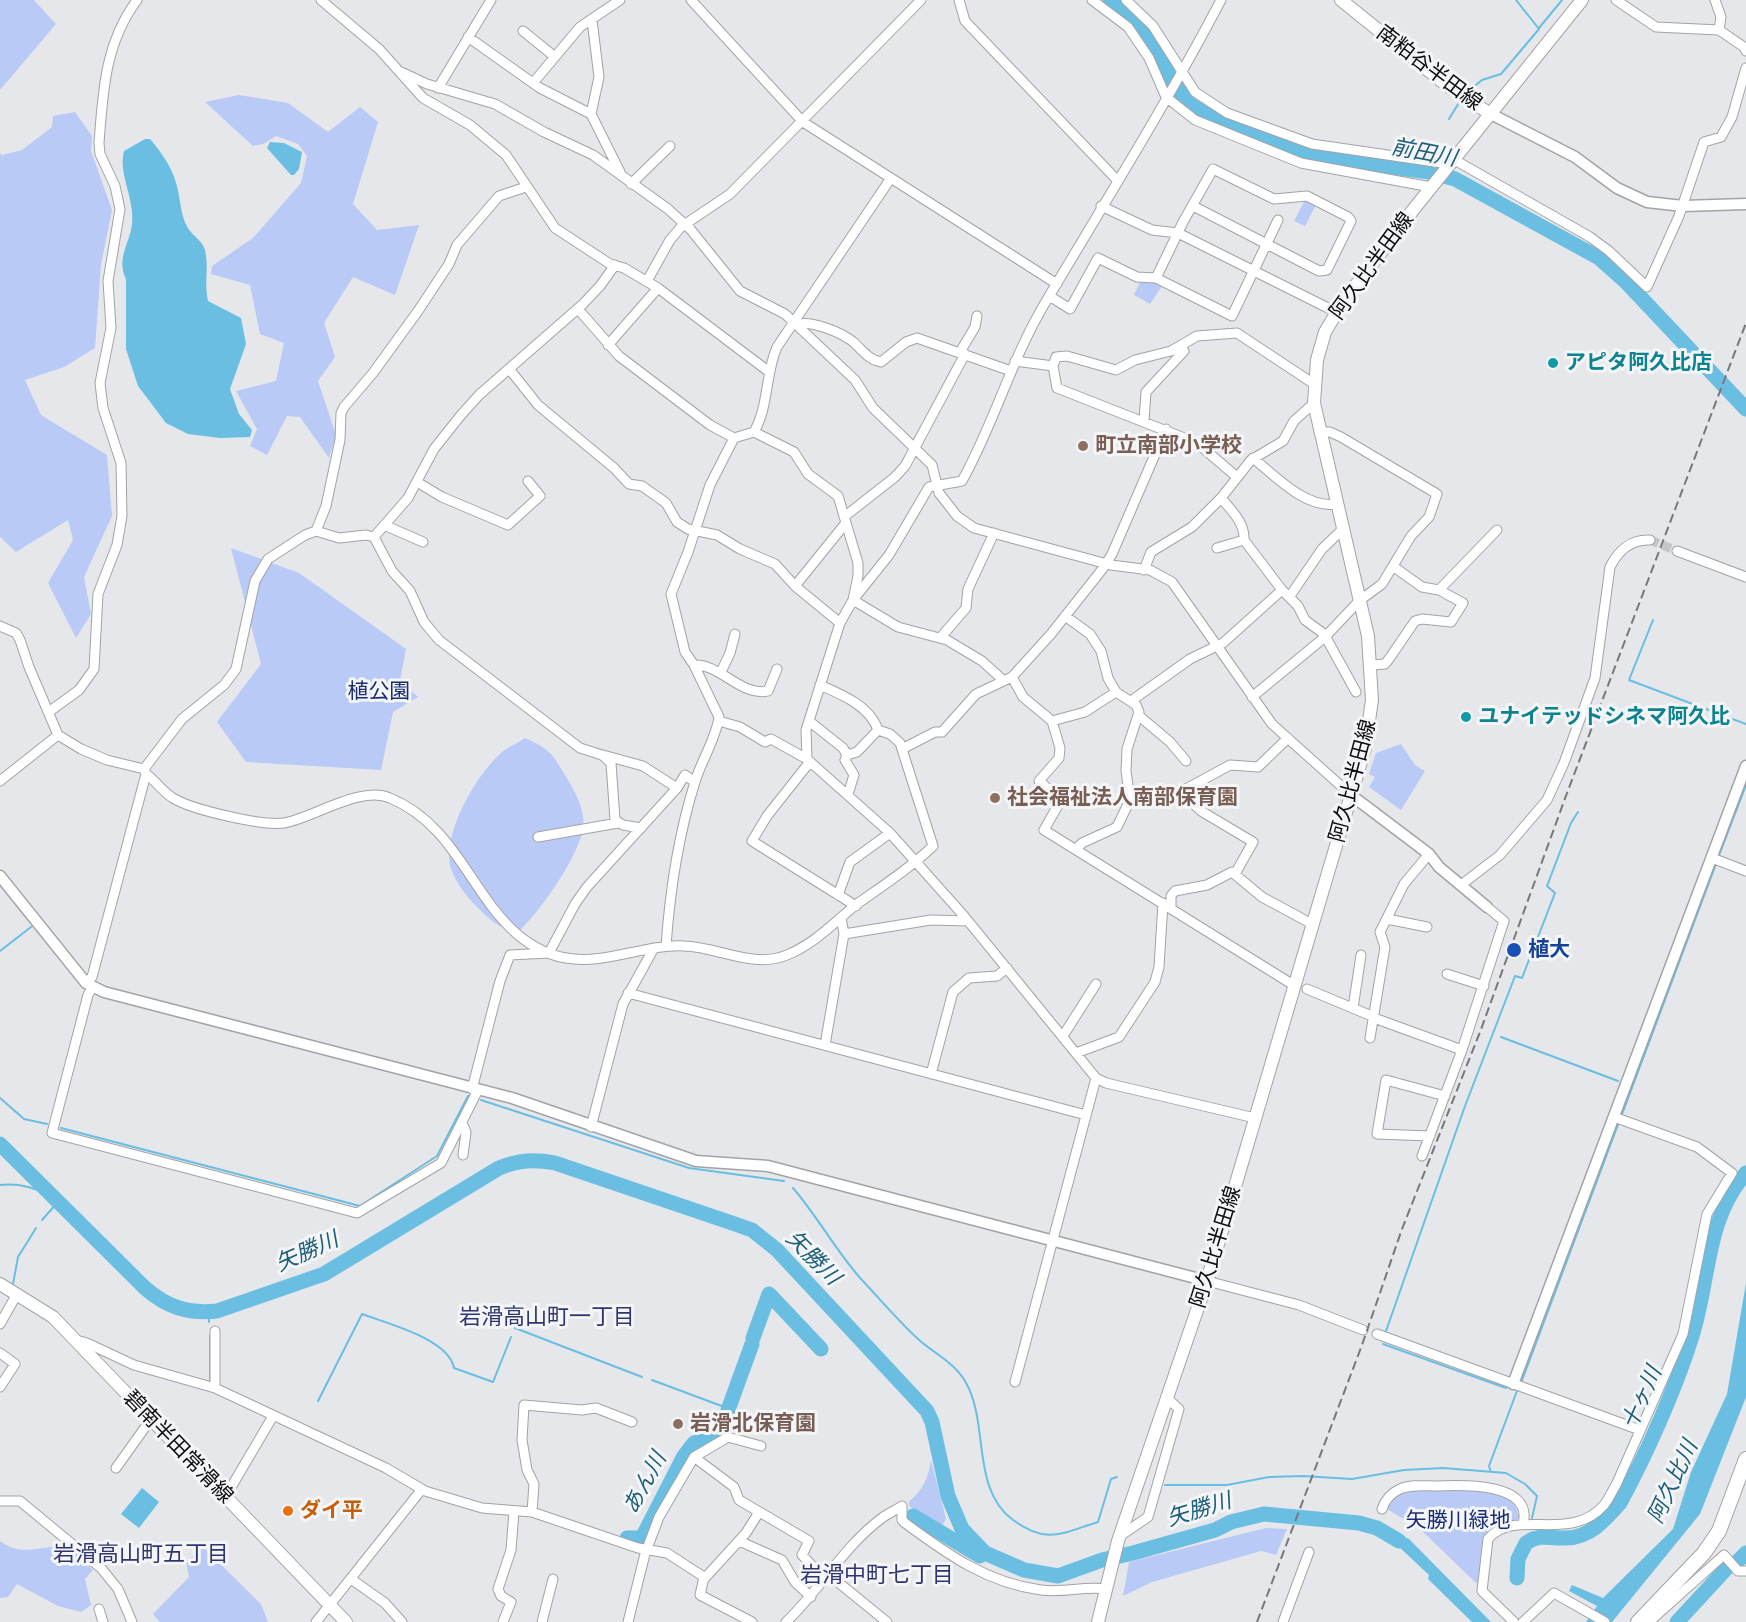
<!DOCTYPE html>
<meta charset="utf-8">
<style>
body{margin:0}
canvas{display:block;background:#e6e7ea}
</style>
<canvas width="1746" height="1622"></canvas>
<script>
const ctx = document.querySelector('canvas').getContext('2d');
ctx.lineJoin = 'round';
function fill(path, color) { ctx.fillStyle = color; ctx.fill(path, 'evenodd'); }
function strokePath(path, color, width, dash) { ctx.strokeStyle = color; ctx.lineWidth = width; ctx.lineCap = dash ? 'butt' : 'round'; ctx.setLineDash(dash || []); ctx.stroke(path); }
function write(font, color, halo, rows, align = 'center') {
  ctx.font = font + ' Mulish,"Noto Sans JP",sans-serif'; ctx.lineWidth = 6; ctx.setLineDash([]); ctx.textBaseline = 'middle'; ctx.strokeStyle = halo; ctx.fillStyle = color; for (const [text, x, y, turn = 0] of rows) {
    ctx.save(); ctx.translate(x, y); ctx.rotate((+turn || 0) * Math.PI / 180); ctx.textAlign = isNaN(turn) ? turn : align; if (halo) ctx.strokeText(text, 0, 0); ctx.fillText(text, 0, 0); ctx.restore();
  }
}
const green = new Path2D(`
 M 0,0 L 34,0 L 56,24 L 0,90 Z
 M 239,95 L 288,103 L 328,132 L 360,107 L 378,122 L 353,204 L 377,230 L 419,225 L 395,295 L 353,277 L 324,323 L 335,357 L 318,381 L 336,435 L 329,458 L 300,417 L 287,416 L 267,455 L 250,446 L 257,429 L 236,391 L 276,381 L 284,343 L 260,334 L 250,285 L 211,274 L 212,266 L 253,238 L 301,183 L 307,156 L 298,144 L 276,136 L 263,144 L 253,146 L 205,102 Z
 M 75,112 L 92,136 L 91,151 L 112,210 L 101,264 L 95,348 L 64,367 L 25,380 L 41,415 L 107,455 L 112,516 L 84,577 L 91,614 L 76,638 L 48,583 L 73,540 L 68,520 L 16,552 L 0,537 L 0,153 L 2,155 L 22,150 L 52,127 L 53,116 Z
 M 1307,196 L 1318,201 L 1305,226 L 1294,221 Z
 M 1140,282 L 1155,282 L 1162,286 L 1150,304 L 1134,295 Z
 M 231,548 L 299,573 L 406,649 L 400,681 L 418,697 L 393,712 L 381,770 L 246,762 L 217,722 L 261,664 Z
 M 525,738 C 552,750 552,754 567,778 C 576,794 586,811 583,830 C 577,858 540,912 519,931 C 499,930 488,918 474,904 C 465,894 453,879 450,865 C 444,830 476,775 502,752 C 508,747 518,743 525,738 Z
 M 1401,744 L 1415,765 L 1425,771 L 1401,810 L 1369,787 L 1375,777 L 1369,774 L 1376,753 Z
 M 931,1460 L 946,1519 L 941,1527 L 909,1506 L 909,1502 C 923,1489 928,1480 931,1460 Z
 M 1405,1489 C 1432,1490 1485,1484 1508,1498 C 1515,1502 1517,1510 1519,1517 L 1517,1520 L 1488,1531 L 1482,1544 L 1479,1582 L 1476,1583 L 1419,1528 L 1385,1508 L 1387,1502 Z
 M 1266,1528 L 1287,1529 L 1276,1555 L 1261,1551 L 1152,1582 L 1123,1596 L 1129,1562 Z
 M 0,1541 C 22,1557 35,1546 59,1547 C 73,1547 84,1560 93,1570 L 85,1579 L 91,1605 L 81,1612 L 58,1606 L 17,1584 L 8,1597 L 0,1598 Z
 M 203,1547 L 261,1604 L 268,1622 L 160,1622 L 153,1614 L 189,1577 L 186,1562 Z`);
const water = new Path2D(`
 M 145,139 L 150,139 C 161,152 172,167 176,183 C 181,198 180,220 191,232 C 196,238 202,241 205,250 C 209,266 204,285 208,301 L 241,318 L 246,344 L 230,389 L 239,414 L 252,430 L 250,437 L 220,438 L 188,434 L 166,423 L 138,386 L 126,349 L 126,279 C 116,258 130,243 132,224 C 135,198 118,175 124,151 Z
 M 270,142 L 284,143 L 302,152 L 299,169 L 294,175 L 291,175 L 267,148 Z
 M 1746,1283 L 1746,1397 L 1700,1514 L 1612,1622 L 1586,1622 L 1597,1606 L 1569,1591 L 1572,1585 L 1603,1598 L 1673,1529 L 1691,1472 L 1727,1394 Z
 M 142,1488 L 159,1502 L 139,1528 L 121,1514 Z
 M 1378,1527 L 1409,1539 L 1491,1622 L 1472,1622 L 1428,1579 L 1429,1575 Z`);
const stream = new Path2D(`
 M 1539,28 L 1562,0
 M 1466,93 L 1482,80 L 1501,74 L 1539,29 L 1516,0
 M 1449,119 L 1460,101
 M 1429,172 L 1430,164
 M 1653,620 L 1629,680 L 1746,724
 M 1718,858 L 1746,785
 M 0,951 L 31,927
 M 1501,1037 L 1618,1081
 M 0,1098 L 24,1119 L 47,1124
 M 481,1100 L 689,1168 L 784,1181
 M 1621,1117 L 1716,864
 M 61,1128 L 360,1206 L 437,1156 L 468,1096
 M 0,1185 C 21,1183 36,1188 54,1198
 M 793,1188 C 818,1217 836,1251 861,1279 C 880,1299 898,1321 918,1339 C 933,1353 954,1362 965,1381 C 990,1423 970,1488 1013,1520 C 1047,1545 1062,1533 1098,1522 L 1111,1479 L 1117,1477
 M 42,1220 L 58,1202
 M 13,1284 L 18,1257 L 36,1228
 M 209,1312 L 209,1322
 M 515,1328 L 642,1377
 M 1386,1331 L 1465,1106 L 1515,976 L 1522,978 L 1555,893 L 1547,886 L 1571,823 L 1578,812
 M 210,1336 L 210,1381
 M 753,1339 L 770,1296 L 820,1348 L 821,1345
 M 1383,1344 L 1506,1388
 M 652,1380 L 727,1408 L 751,1345
 M 1521,1383 L 1619,1122
 M 318,1401 L 362,1314 C 388,1324 449,1339 454,1368 L 493,1382 L 511,1337
 M 1491,1472 L 1489,1466 L 1518,1388
 M 1165,1485 L 1227,1485 L 1269,1477 L 1303,1476 L 1352,1479 L 1404,1470 L 1443,1468 L 1506,1473 L 1525,1484 L 1537,1496 L 1532,1518`);
const river = new Path2D(`
 M 1110,0 L 1131,16 L 1154,44 L 1170,78 L 1189,104 L 1206,114 L 1287,147 L 1324,158 L 1429,172 L 1455,179 L 1599,258 L 1627,283 L 1746,409
 M 0,1144 L 145,1288 C 167,1307 187,1314 217,1311 L 324,1274 L 499,1168 C 519,1160 534,1159 555,1163 L 735,1224 L 752,1230 L 777,1250 L 927,1411 L 932,1422 L 948,1496 L 962,1529 L 985,1553 L 1024,1570 L 1058,1576 L 1102,1560 L 1133,1553 L 1215,1530 L 1231,1522 L 1264,1514 L 1359,1523 L 1377,1528 L 1399,1541
 M 753,1338 L 769,1294 L 821,1349
 M 728,1410 L 752,1344
 M 913,1516 L 980,1556
 M 627,1538 L 642,1538 L 684,1456 L 694,1443 L 721,1431 L 725,1418
 M 1737,1562 L 1746,1553
 M 1517,1578 L 1518,1559 L 1526,1543 C 1540,1533 1550,1539 1566,1538 C 1590,1538 1606,1519 1620,1503 C 1646,1455 1676,1388 1692,1336 C 1710,1280 1705,1219 1746,1173
 M 1677,1622 L 1726,1569`);
const minorTunnel = new Path2D(`
 M 1650,540 L 1677,551`);
const minor = new Path2D(`
 M 321,0 L 379,49 L 423,98 L 470,125 L 506,155 L 555,228 L 610,264 L 624,268 L 658,288 L 768,371
 M 691,0 L 803,122 L 1057,284
 M 959,0 L 965,21 L 1117,180
 M 1092,0 L 1128,27 L 1149,58 L 1166,97 L 1195,120 L 1301,163 L 1431,187
 M 1126,0 L 1153,26 L 1195,92 L 1227,113 L 1312,144 L 1449,164
 M 1616,0 L 1656,27 L 1719,30 L 1744,47 L 1746,51
 M 1715,0 L 1721,17 L 1719,30
 M 523,31 L 555,57
 M 468,37 L 540,88 L 591,114 L 620,172
 M 399,71 L 427,84 L 495,104 L 544,132 L 593,155 L 668,209 L 691,230 L 740,291 L 785,314 L 855,380 L 873,408 L 932,465 L 939,493 L 957,516 L 974,528 L 1111,565 L 1150,570 L 1172,582 L 1272,724 L 1351,795
 M 533,83 L 580,27 L 620,0
 M 438,88 L 491,0
 M 591,114 L 599,77 L 592,20
 M 1453,159 L 1590,237 L 1609,251 L 1647,287 L 1679,216 L 1704,142 L 1721,137 L 1732,117 L 1746,68
 M 631,184 L 670,146
 M 1101,206 L 1152,230 L 1178,233 L 1336,312
 M 1156,278 L 1183,222 L 1213,169 L 1274,199 L 1307,196 L 1348,217 L 1351,221 L 1327,270 L 1319,271 L 1193,206
 M 647,281 L 670,240 L 681,227 L 730,194 L 921,0
 M 1051,297 L 1070,309 L 1098,258 L 1137,277 L 1156,278 L 1232,316 L 1278,220
 M 578,309 L 619,356 L 710,425 L 734,438 L 754,432 C 769,406 765,374 777,347 L 891,178
 M 799,324 C 813,321 840,332 852,341 C 862,349 868,360 881,362 L 906,342 L 917,338 L 1011,371
 M 608,345 L 658,288
 M 960,352 L 975,327 L 977,316
 M 1015,361 L 1053,366 L 1056,357 L 1067,356 L 1116,370 L 1135,360 L 1171,351 L 1197,336 L 1237,333 L 1314,384
 M 1053,366 L 1057,388 L 1197,443 L 1237,477
 M 510,370 L 538,405 L 614,468 L 629,484 L 642,486 L 666,503 L 677,522 L 688,529 L 717,535 L 740,549 L 775,564 L 795,586 L 840,623
 M 1144,421 L 1146,392 L 1184,351 L 1180,346
 M 754,432 L 794,452 L 808,474 L 838,496 L 858,563 L 858,576 L 853,600 L 898,627 L 947,640 L 982,661 L 1003,680
 M 1253,458 C 1275,476 1306,509 1336,504
 M 417,482 L 442,497 L 508,525 L 540,496 L 528,481
 M 1221,498 C 1232,511 1245,523 1244,540 L 1282,590 L 1298,606 L 1305,620 L 1324,634 L 1356,692
 M 844,517 L 895,477 L 905,466 L 965,354
 M 384,525 L 423,542
 M 316,531 L 326,506 L 340,440 L 341,413 L 344,407 L 373,373 L 418,311 L 449,264 L 457,245 L 499,196 L 526,187
 M 374,537 L 392,571 L 410,591 L 424,622 L 439,640 L 580,748 L 602,755 L 611,763 L 615,820 L 623,825 L 641,828
 M 374,537 L 408,498 L 434,449 L 461,415 L 479,395 L 582,305 L 600,286 L 615,265
 M 1217,548 L 1244,540
 M 1677,551 L 1746,577
 M 1144,570 L 1151,552 L 1192,527 L 1221,498 L 1251,460 L 1283,441 L 1294,421 L 1314,403
 M 795,586 L 845,524
 M 1439,590 L 1497,530
 M 1290,596 L 1322,549 L 1343,529
 M 1065,616 L 1090,634 L 1101,651 L 1108,678 L 1116,692 L 1136,705 L 1139,712 L 1127,749 L 1126,771 L 1130,800 L 1117,827 L 1082,843 L 1076,849
 M 0,626 L 16,633 L 20,640 L 29,667 L 58,735 L 81,749 L 107,760 L 144,769 L 146,774 L 92,977 L 86,983
 M 941,637 L 966,608 L 968,589 L 994,533
 M 694,665 C 721,664 741,697 768,691 L 777,669
 M 1371,665 L 1385,664 L 1389,659 L 1415,621 L 1422,619 L 1451,622 L 1463,603 L 1439,590 L 1422,587 L 1394,567
 M 721,672 L 730,653 L 735,634
 M 1012,677 L 1023,697 L 1052,721 L 1060,748 L 1059,758 L 1039,781 L 1061,800 L 1044,830 L 1295,986
 M 1252,697 L 1325,637 L 1359,601 L 1382,584 L 1411,536 L 1429,517 L 1437,494 L 1341,437 L 1330,432 L 1319,432
 M 1131,701 L 1190,659 L 1223,643 L 1282,590
 M 50,711 L 79,690 L 94,669 L 98,594 L 117,545 L 122,516 L 121,463 L 103,408 L 100,383 L 111,328 L 108,281 L 120,209 L 115,186 L 100,154 L 99,143 C 103,91 105,43 137,0
 M 1138,715 L 1170,742 L 1186,761
 M 719,721 L 740,727 L 765,742 L 771,739 L 807,759 L 890,833 L 964,916 L 1096,1078 L 1106,1083 L 1255,1118
 M 809,721 L 843,748 L 847,755 L 857,752 L 878,730
 M 1052,721 L 1085,712 L 1116,692
 M 902,749 L 935,732 L 942,732 L 976,694 L 1012,677 L 1051,634 L 1104,567 L 1112,554 L 1166,429
 M 603,755 L 643,766 L 677,788
 M 847,755 L 845,760 L 854,775 L 848,794
 M 807,759 L 806,730 L 840,623 L 853,600 L 889,555 L 929,487 L 962,481 C 994,424 1011,360 1045,303 C 1104,204 1167,103 1221,0
 M 809,763 L 767,816 L 752,841 L 856,906
 M 144,769 L 182,719 L 224,685 L 236,669 L 255,581 L 268,559 L 305,535 L 316,531 L 339,538 L 366,535 L 374,537
 M 146,774 C 156,781 163,792 173,798 C 192,810 263,826 284,823 C 313,818 361,785 390,798 C 455,825 470,893 517,934 C 531,946 548,955 566,958 C 606,965 644,944 684,946 C 719,947 753,969 787,955 C 816,943 833,923 857,904 C 884,885 910,868 933,846 L 900,743 L 890,734 L 878,730 C 870,706 841,694 820,685
 M 0,781 L 58,735
 M 1180,791 L 1201,811 L 1253,842 L 1235,874
 M 1130,800 L 1184,790 L 1230,765 L 1258,767 L 1288,738
 M 538,837 L 618,823
 M 1712,858 L 1746,871
 M 1461,885 L 1500,855 L 1547,800 L 1564,763 L 1595,678 L 1610,567 C 1618,551 1631,539 1650,540
 M 838,895 L 850,862 L 890,833
 M 1171,908 L 1171,896 L 1175,891 L 1207,885 L 1232,872 L 1262,897 L 1312,924
 M 1387,919 L 1427,927
 M 844,934 L 931,920 L 968,921
 M 666,946 C 670,890 678,836 695,782 C 701,761 716,739 719,717 L 694,665 L 685,652 L 671,594 L 688,552 L 710,485 L 734,438
 M 1447,974 L 1484,986
 M 92,988 L 88,995 L 52,1133 L 357,1213 L 441,1163 L 478,1090
 M 1307,989 L 1374,1017
 M 628,993 L 1086,1115
 M 1353,1008 L 1361,955
 M 1374,1018 L 1462,1050
 M 1063,1036 L 1096,984
 M 1370,1038 L 1385,947 L 1380,932 L 1404,884 L 1429,854
 M 825,1045 L 844,934 L 841,918
 M 1076,1053 L 1119,1037 L 1155,982 L 1159,967 L 1163,903
 M 931,1074 L 953,992 L 969,978 L 997,976 L 1007,968
 M 472,1089 L 500,981 L 510,955 L 549,953 L 575,904 L 587,887 L 677,788 L 685,775 L 695,782
 M 462,1123 L 466,1132 L 463,1155
 M 591,1127 L 623,1004 L 654,948
 M 1430,1136 L 1377,1134 L 1386,1080 L 1445,1096
 M 1422,1156 L 1462,1050 L 1504,921 L 1487,907
 M 1207,1281 L 1299,1305 L 1363,1330
 M 0,1324 L 17,1294
 M 1377,1334 L 1640,1430
 M 76,1340 L 87,1343 L 134,1365 L 215,1388 L 386,1468 L 425,1491 L 482,1508 L 532,1512 L 638,1548 L 667,1553 L 704,1577 L 700,1595 L 752,1622
 M 0,1353 L 15,1364 L 0,1387
 M 1015,1382 L 1096,1078
 M 215,1388 L 215,1331
 M 694,1457 L 734,1487 L 739,1500 L 809,1541 L 802,1555 L 825,1579
 M 116,1468 L 151,1419
 M 226,1496 L 273,1416
 M 0,1501 L 20,1501 L 101,1568 L 118,1589 L 132,1622
 M 902,1506 L 902,1520 L 905,1523 C 947,1554 987,1583 1041,1590 C 1063,1593 1084,1586 1106,1589
 M 1382,1509 C 1385,1500 1391,1493 1400,1489 C 1411,1484 1426,1486 1437,1486 C 1462,1485 1534,1482 1523,1524
 M 532,1512 L 534,1484 L 527,1470 L 522,1440 L 524,1405 L 582,1410 L 596,1408 L 632,1422
 M 1120,1536 L 1148,1517 L 1179,1409 L 1168,1399
 M 739,1541 L 782,1560 L 795,1582 L 811,1597
 M 828,1574 L 887,1622
 M 351,1579 L 385,1603 L 402,1622
 M 704,1579 L 746,1533 L 759,1512
 M 99,1609 L 103,1622
 M 1641,1617 L 1650,1621 L 1724,1555 L 1738,1571 L 1746,1571
 M 316,1622 L 422,1489
 M 503,1622 L 511,1602 L 501,1596 L 498,1589 L 511,1550 L 514,1511
 M 542,1622 L 553,1579
 M 628,1622 L 645,1554 L 659,1517 L 694,1457 L 728,1437 L 761,1446
 M 786,1622 C 820,1590 844,1546 882,1518 C 889,1513 896,1510 902,1506
 M 1283,1622 L 1309,1552
 M 1514,1622 L 1482,1591 L 1488,1539 C 1515,1507 1570,1544 1604,1505 C 1609,1499 1612,1491 1616,1485 L 1683,1334 L 1707,1214 L 1732,1173 L 1697,1147 L 1614,1117
 M 1523,1622 L 1554,1593 L 1605,1622`);
const tertiary = new Path2D(`
 M 1489,113 L 1575,157 L 1617,188 L 1647,202 L 1683,206 L 1746,204
 M 1351,795 L 1429,854 L 1439,867 L 1487,907
 M 0,876 L 86,983 L 104,992 L 512,1098 L 696,1161 L 768,1166 L 1207,1281
 M 1513,1384 L 1746,766`);
const secondary = new Path2D(`
 M 1341,0 L 1449,87 L 1489,113
 M 0,1284 L 53,1317 L 346,1622
 M 1098,1622 L 1118,1541 L 1207,1281 L 1365,748 L 1372,700 L 1368,636 L 1314,403 L 1317,360 L 1325,332 L 1343,302 L 1413,210 L 1582,0`);
const primary = new Path2D(`
 M 1638,1622 L 1704,1553 L 1719,1531 L 1746,1459`);
const rail = new Path2D(`
 M 1257,1622 L 1362,1345 L 1402,1229 L 1480,1032 L 1567,793 L 1746,323`);
const markers = [
 [1553,363,6,"#0f9aa8"],
 [1083,446,6,"#8d6e63"],
 [1466,717,6,"#0f9aa8"],
 [995,798,6,"#8d6e63"],
 [1514,950,8,"#1a4fb4"],
 [678,1424,6,"#8d6e63"],
 [288,1511,6,"#e8710a"]
];
const streetNames = [
 ["南粕谷半田線",1429,68,37],
 ["阿久比半田線",1372,266,-54],
 ["阿久比半田線",1353,781,-75],
 ["阿久比半田線",1216,1247,-73],
 ["碧南半田常滑線",178,1447,46]
];
const cultureNames = [
 ["アピタ阿久比店",1565,363],
 ["ユナイテッドシネマ阿久比",1478,717]
];
const educationNames = [
 ["町立南部小学校",1095,446],
 ["社会福祉法人南部保育園",1007,798],
 ["岩滑北保育園",690,1424]
];
const parkNames = [
 ["植公園",379,692],
 ["矢勝川緑地",1458,1521]
];
const transitNames = [
 ["植大",1528,950]
];
const foodNames = [
 ["ダイ平",300,1511]
];
const waterNames = [
 ["前田川",1424,153,11],
 ["矢勝川",307,1252,-24],
 ["矢勝川",813,1258,45],
 ["十ヶ川",1642,1398,-66],
 ["阿久比川",1673,1482,-65],
 ["あん川",645,1483,-62],
 ["矢勝川",1199,1510,-17]
];
const neighbourhoodNames = [
 ["岩滑高山町一丁目",547,1317],
 ["岩滑高山町五丁目",141,1554],
 ["岩滑中町七丁目",877,1575]
];
fill(green, '#b8caf5');
fill(water, '#69bee2');
strokePath(stream, '#69bee2', 2);
strokePath(river, '#69bee2', 15);
strokePath(minorTunnel, '#c5c6c9', 9, [9, 4.5]);
strokePath(minor, '#a2a3a5', 11);
strokePath(tertiary, '#a2a3a5', 13);
strokePath(secondary, '#a2a3a5', 14);
strokePath(primary, '#a2a3a5', 16);
strokePath(minor, '#fff', 9);
strokePath(tertiary, '#fff', 10);
strokePath(secondary, '#fff', 12);
strokePath(primary, '#fff', 14);
strokePath(rail, '#78787a', 2, [9, 4.5]);
for (const [x, y, r, color] of markers) { const dot = new Path2D(); dot.arc(x, y, r, 0, 2 * Math.PI); ctx.fillStyle = color; ctx.fill(dot); strokePath(dot, '#f4f5f7', 2); }
write('21px', '#0d0d0e', '#f4f5f7', streetNames);
write('bold 21px', '#0d838f', '#f4f5f7', cultureNames, 'left');
write('bold 21px', '#785e54', '#f4f5f7', educationNames, 'left');
write('21px', '#192c75', '#f4f5f7', parkNames);
write('bold 21px', '#164399', '#f4f5f7', transitNames, 'left');
write('bold 21px', '#c56008', '#f4f5f7', foodNames, 'left');
write('italic 22px', '#1e6079', '#f4f5f7', waterNames);
write('22px', '#2f356f', '#f4f5f7', neighbourhoodNames);
</script>
